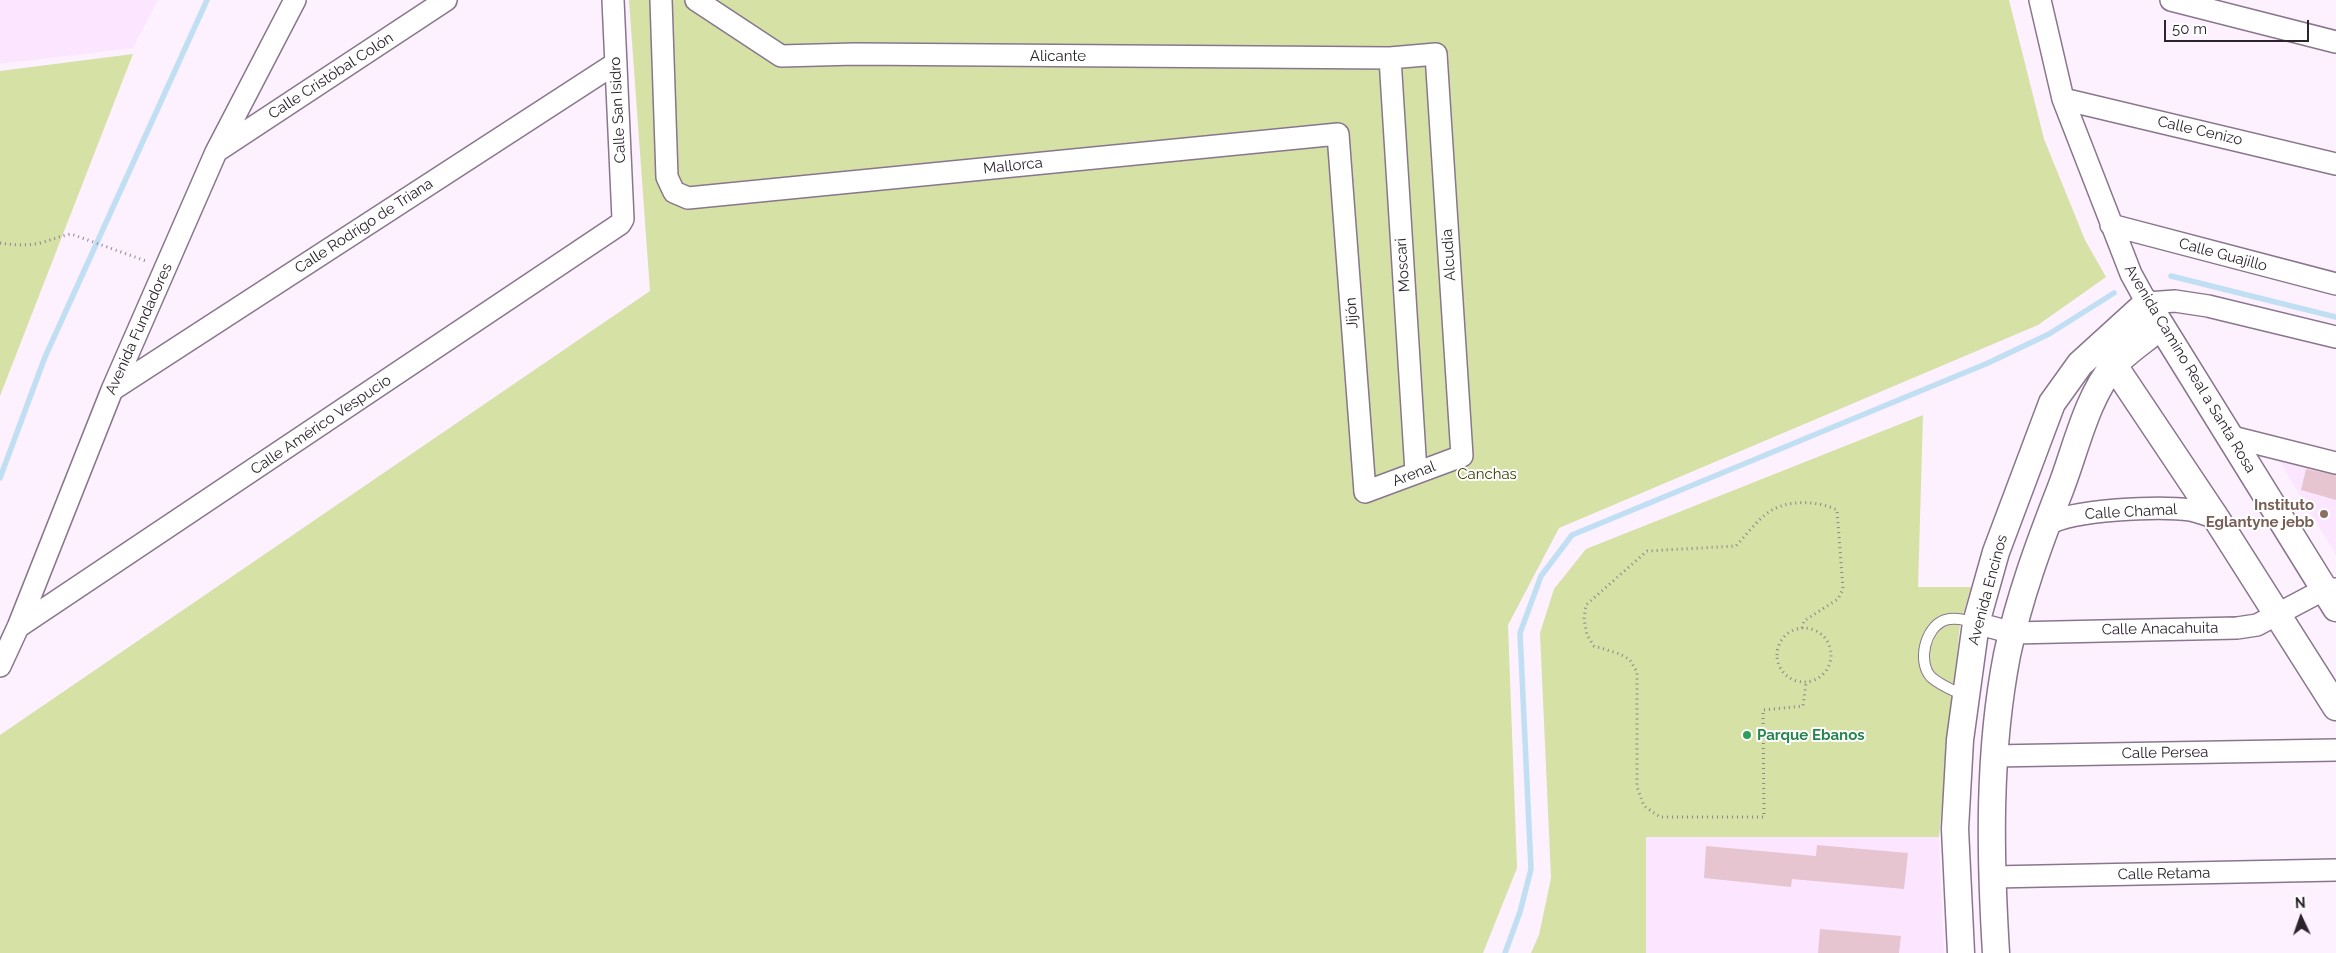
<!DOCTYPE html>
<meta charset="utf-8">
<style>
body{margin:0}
#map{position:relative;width:2336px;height:953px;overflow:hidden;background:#fdf0ff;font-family:Raleway,sans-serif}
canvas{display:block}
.north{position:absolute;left:2276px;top:893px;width:50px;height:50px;-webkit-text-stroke:4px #fff;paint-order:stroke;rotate:357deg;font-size:14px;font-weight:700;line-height:20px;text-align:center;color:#2c242d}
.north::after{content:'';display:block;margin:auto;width:18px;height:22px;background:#2c242d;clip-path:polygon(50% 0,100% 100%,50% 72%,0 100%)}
.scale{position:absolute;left:2164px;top:20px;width:145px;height:22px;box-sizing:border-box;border:2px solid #2c242d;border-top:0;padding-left:6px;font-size:15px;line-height:18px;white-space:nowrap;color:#2c242d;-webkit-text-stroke:4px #fff;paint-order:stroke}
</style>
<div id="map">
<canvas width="2336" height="953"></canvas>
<div class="north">N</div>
<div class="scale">50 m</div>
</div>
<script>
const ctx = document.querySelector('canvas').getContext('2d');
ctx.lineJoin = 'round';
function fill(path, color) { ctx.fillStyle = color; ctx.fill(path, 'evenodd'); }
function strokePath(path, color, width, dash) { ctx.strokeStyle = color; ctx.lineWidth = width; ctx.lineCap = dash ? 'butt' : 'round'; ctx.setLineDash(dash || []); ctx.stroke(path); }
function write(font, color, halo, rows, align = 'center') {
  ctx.font = font + ' Raleway,sans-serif'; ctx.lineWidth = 4; ctx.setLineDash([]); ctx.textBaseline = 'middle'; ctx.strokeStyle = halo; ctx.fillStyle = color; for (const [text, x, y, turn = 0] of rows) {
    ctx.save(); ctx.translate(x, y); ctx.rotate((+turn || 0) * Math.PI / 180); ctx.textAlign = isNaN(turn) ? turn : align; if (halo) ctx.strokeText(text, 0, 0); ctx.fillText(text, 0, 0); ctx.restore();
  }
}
const built = new Path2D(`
 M 0,0 L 158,0 L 133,48 L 0,64 Z
 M 2278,459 L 2336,474 L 2336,555 Z
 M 1646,837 L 1939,837 L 1944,953 L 1646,953 Z`);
const green = new Path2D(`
 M 629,0 L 2009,0 L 2044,139 L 2085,240 L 2106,277 L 2038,325 L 1559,528 L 1508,625 L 1517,868 L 1483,953 L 0,953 L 0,735 L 650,291 Z
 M 133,54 L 0,396 L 0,71 Z
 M 1923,415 L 1918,587 L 1971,587 L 1960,624 L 1939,837 L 1646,837 L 1646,953 L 1531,953 L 1539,935 L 1551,878 L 1540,633 L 1554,589 L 1586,549 Z`);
const stream = new Path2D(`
 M 2171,276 L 2336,317
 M 0,478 L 45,357 L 207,0
 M 1505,953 L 1520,912 L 1531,869 L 1520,633 L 1541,576 L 1572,535 L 1988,363 L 2049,334 L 2114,293`);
const building = new Path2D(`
 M 2306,469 L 2336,475 L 2336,500 L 2301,490 Z
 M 1817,845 L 1908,853 L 1904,889 L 1792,879 L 1791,887 L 1704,878 L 1706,846 L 1816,856 Z
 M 1820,929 L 1901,936 L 1899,953 L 1818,953 Z`);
const path = new Path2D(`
 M 0,243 C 13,245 27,246 40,243 C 51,240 60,236 71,234 L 146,261
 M1777 655a27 27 0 1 1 54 0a27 27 0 1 1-54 0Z
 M 1802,628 L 1804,621 L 1838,599 L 1843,589 L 1837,510 C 1817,500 1785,499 1766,514 C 1755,523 1746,535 1736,546 L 1647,551 L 1586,605 L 1584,619 L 1587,635 L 1594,646 L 1620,654 L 1630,660 L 1637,672 L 1637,787 L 1644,806 L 1660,817 L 1764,817 L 1763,710 L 1803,706 L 1806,683`);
const service = new Path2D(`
 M 1965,696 C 1953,690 1941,686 1931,677 C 1917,662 1925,627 1945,620 C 1956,617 1965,620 1975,623`);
const minor = new Path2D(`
 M 661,0 L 667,177 L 674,192 L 688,198 L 1338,134 L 1365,492 L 1462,456 L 1436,54 L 1390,58 L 855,54 L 781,56 L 696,0
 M 2040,0 L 2063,99 L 2131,274 L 2147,303 L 2175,301 L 2208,306 L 2336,337
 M 2171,0 L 2336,42
 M 1390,58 L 1416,472
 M 2063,99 L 2336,164
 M 217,151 L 446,0
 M 2111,225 L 2336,284
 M 112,390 L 616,63
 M 2228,436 L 2336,463
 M 2047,525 C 2071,509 2161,506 2191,510 C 2199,512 2208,515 2216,518
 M 1976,623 L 2013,633 L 2237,628 L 2257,625 L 2325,589 L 2336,589
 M 18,627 L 620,224 L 623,219 L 613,0
 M 0,666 L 18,627 L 112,390 L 216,152 L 295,0
 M 1993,756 L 2336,750
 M 1993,877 L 2336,870`);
const tertiary = new Path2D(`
 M 2105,352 L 2216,518 L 2336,707
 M 1961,953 L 1955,829 L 1960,740 L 1976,623 L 1996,552 L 2052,403 L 2080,364 L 2147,303 L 2336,608
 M 1996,953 C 1990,854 1988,753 2007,655 C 2019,598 2039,544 2060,490 C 2076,449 2086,399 2114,365 C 2127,351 2146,339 2161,326`);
const markers = [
 [2324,514,5,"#8d6e63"],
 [1747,735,5,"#2e9e5b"]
];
const streetNames = [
 ["Alicante",1058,56],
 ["Calle Cristóbal Colón",331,76,-33],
 ["Calle San Isidro",618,110,-93],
 ["Calle Cenizo",2200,131,13],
 ["Mallorca",1013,166,-6],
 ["Calle Rodrigo de Triana",364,226,-33],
 ["Alcudia",1449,255,-94],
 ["Calle Guajillo",2223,255,15],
 ["Moscari",1403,265,-94],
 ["Jijón",1352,313,-94],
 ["Avenida Fundadores",139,329,-66],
 ["Avenida Camino Real a Santa Rosa",2190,369,59],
 ["Calle Américo Vespucio",321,425,-34],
 ["Arenal",1414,474,-21],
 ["Calle Chamal",2131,512,-3],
 ["Avenida Encinos",1988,590,-75],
 ["Calle Anacahuita",2160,629,-1],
 ["Calle Persea",2165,753,-1],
 ["Calle Retama",2164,874,-1]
];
const parkNames = [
 ["Canchas",1487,474]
];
const educationNames = [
 ["Instituto",2314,505],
 ["Eglantyne jebb",2314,522]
];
const leisureNames = [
 ["Parque Ebanos",1757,735]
];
fill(built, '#fce6ff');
fill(green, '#d6e1a5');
strokePath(stream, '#c1dff3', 5.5);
fill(building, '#e6c5d0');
strokePath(service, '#89768c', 12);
strokePath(minor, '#89768c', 24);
strokePath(tertiary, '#89768c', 29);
strokePath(path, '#8e838f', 3, [1, 4]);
strokePath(service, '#fff', 10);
strokePath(minor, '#fff', 21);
strokePath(tertiary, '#fff', 26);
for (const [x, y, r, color] of markers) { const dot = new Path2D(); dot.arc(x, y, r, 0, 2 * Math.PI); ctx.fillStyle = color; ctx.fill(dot); strokePath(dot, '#fff', 2); }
write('15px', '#2c242d', '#fff', streetNames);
write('15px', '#3b4202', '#fff', parkNames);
write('bold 15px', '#785e54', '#fff', educationNames, 'right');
write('bold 15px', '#27864d', '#fff', leisureNames, 'left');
</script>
